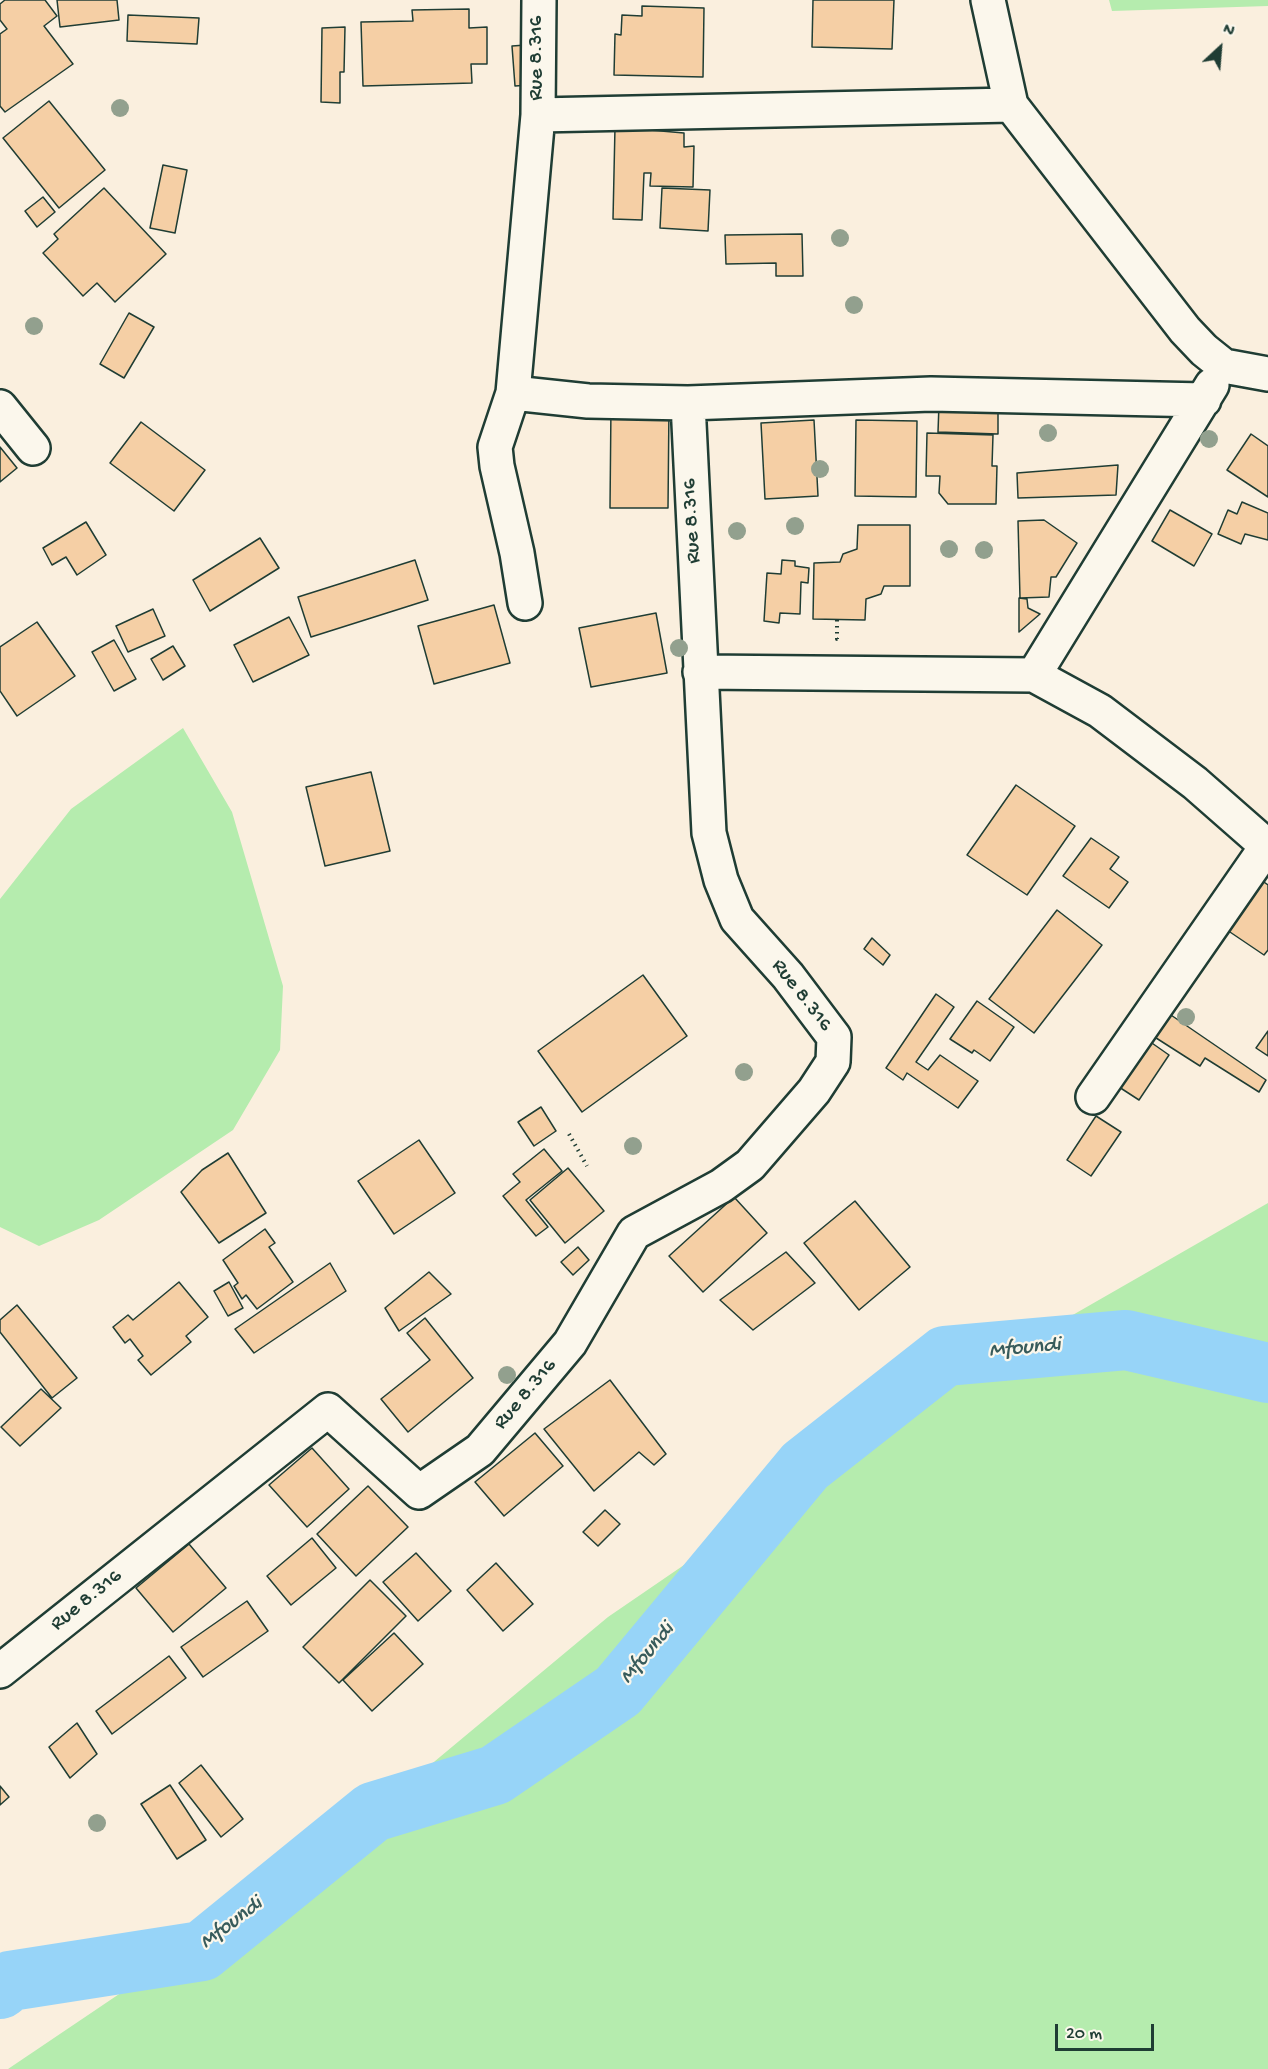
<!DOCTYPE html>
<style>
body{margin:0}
#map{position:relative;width:1268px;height:2069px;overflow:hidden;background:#faefde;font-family:"Gochi Hand",sans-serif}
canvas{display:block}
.north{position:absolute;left:1190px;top:18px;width:60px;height:60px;-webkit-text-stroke:4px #fbf7ec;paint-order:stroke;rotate:26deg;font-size:16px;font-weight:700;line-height:24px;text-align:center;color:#1f3d34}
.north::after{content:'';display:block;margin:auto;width:21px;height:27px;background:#1f3d34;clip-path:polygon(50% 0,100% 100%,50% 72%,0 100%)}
.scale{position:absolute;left:1055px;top:2024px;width:99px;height:27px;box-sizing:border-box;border:3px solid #1f3d34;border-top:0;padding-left:8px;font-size:18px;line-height:21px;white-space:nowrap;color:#1f3d34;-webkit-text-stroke:4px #fbf7ec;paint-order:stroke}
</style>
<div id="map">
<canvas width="1268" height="2069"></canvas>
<div class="north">N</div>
<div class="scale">20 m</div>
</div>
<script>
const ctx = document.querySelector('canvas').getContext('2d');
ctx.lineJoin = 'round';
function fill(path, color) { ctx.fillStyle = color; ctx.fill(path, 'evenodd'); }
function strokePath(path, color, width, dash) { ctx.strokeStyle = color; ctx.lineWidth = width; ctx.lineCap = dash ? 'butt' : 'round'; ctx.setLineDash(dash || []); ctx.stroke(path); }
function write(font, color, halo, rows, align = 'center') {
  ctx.font = font + ' "Gochi Hand",sans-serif'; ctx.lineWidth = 4.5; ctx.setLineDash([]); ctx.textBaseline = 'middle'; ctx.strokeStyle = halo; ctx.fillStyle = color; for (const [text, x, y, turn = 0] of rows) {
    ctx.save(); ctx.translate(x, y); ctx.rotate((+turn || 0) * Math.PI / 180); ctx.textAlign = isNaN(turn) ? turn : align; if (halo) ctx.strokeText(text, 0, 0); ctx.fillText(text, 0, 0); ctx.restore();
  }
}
const green = new Path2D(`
 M 1109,0 L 1268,0 L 1268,6 L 1112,11 Z
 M 183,728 L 232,812 L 283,986 L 280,1050 L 233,1130 L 99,1220 L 39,1246 L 0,1227 L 0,899 L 71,809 Z
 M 1268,1203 L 1268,2069 L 8,2069 L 309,1866 L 608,1617 L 928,1398 Z`);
const river = new Path2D(`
 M 0,1989 L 10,1981 L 202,1951 L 373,1812 L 495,1775 L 618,1691 L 805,1466 L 945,1356 L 1126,1340 L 1268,1373`);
const building = new Path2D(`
 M 5,0 L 45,0 L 57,16 L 44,26 L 73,64 L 5,112 L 0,106 L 0,34 L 7,29 L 0,20 L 0,4 Z
 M 57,0 L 117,0 L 119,20 L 60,27 Z
 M 813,0 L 894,0 L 892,49 L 812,47 Z
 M 642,6 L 704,8 L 703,77 L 614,75 L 615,34 L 621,35 L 622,15 L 642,16 Z
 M 469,9 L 469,28 L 487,27 L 487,64 L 471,64 L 472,83 L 363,86 L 361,22 L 413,21 L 412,10 Z
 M 128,15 L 199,18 L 197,44 L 127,41 Z
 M 345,27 L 344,72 L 340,72 L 340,103 L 321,102 L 322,28 Z
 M 540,44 L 543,84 L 515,86 L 512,46 Z
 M 49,101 L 105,170 L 59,208 L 3,138 Z
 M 615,127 L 684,133 L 684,147 L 694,146 L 693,187 L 650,186 L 651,173 L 644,173 L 642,220 L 613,219 Z
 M 163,165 L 187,170 L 175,233 L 150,228 Z
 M 104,188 L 166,254 L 115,302 L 97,283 L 83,296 L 43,253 L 58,239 L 54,234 Z
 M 662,188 L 710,190 L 708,231 L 660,228 Z
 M 43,197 L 55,212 L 37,227 L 25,211 Z
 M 802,234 L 803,276 L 776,276 L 776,263 L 726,264 L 725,235 Z
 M 129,313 L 154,327 L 124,378 L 100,364 Z
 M 939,404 L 998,406 L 998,434 L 938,432 Z
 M 611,405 L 669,406 L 668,508 L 610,508 Z
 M 814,420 L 818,496 L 765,499 L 761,423 Z
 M 856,420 L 917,421 L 916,497 L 855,496 Z
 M 141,422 L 205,470 L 174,511 L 110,463 Z
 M 927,433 L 993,435 L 992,466 L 997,466 L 996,504 L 948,504 L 939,493 L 940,476 L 926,476 Z
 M 1251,434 L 1268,446 L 1268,497 L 1227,470 Z
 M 0,447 L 17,468 L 0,482 Z
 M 1118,465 L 1116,495 L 1018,498 L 1017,473 Z
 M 1242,502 L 1268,513 L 1268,540 L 1245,534 L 1241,544 L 1218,534 L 1228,510 L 1237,514 Z
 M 1170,510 L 1212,534 L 1194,566 L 1152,541 Z
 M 1044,520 L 1077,543 L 1056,577 L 1051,577 L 1049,597 L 1020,598 L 1018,521 Z
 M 86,522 L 106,555 L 77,575 L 66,557 L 52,565 L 43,548 Z
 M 858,525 L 910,525 L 910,586 L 884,586 L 881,594 L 866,599 L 865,620 L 813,619 L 814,563 L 840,562 L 843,554 L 857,549 Z
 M 260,538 L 279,568 L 210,611 L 193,580 Z
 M 415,560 L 428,600 L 311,637 L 298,597 Z
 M 782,560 L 795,561 L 795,566 L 809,568 L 808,583 L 801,582 L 800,614 L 780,613 L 779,623 L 764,621 L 767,573 L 781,574 Z
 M 1019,598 L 1027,599 L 1028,608 L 1040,614 L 1019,632 Z
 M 494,605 L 510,663 L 434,684 L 418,626 Z
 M 153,609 L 165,636 L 128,652 L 116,626 Z
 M 656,613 L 667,673 L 591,687 L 579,628 Z
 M 289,617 L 309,655 L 253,682 L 234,645 Z
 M 37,622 L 75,676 L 17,716 L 0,691 L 0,647 Z
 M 114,640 L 136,679 L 114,691 L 92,652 Z
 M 173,646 L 185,666 L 163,680 L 151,659 Z
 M 371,772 L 390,851 L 325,866 L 306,787 Z
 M 1016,785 L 1075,826 L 1027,895 L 967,855 Z
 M 1091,838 L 1119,857 L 1110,869 L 1128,882 L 1109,908 L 1063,876 Z
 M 1258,878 L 1268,885 L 1268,950 L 1264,955 L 1224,928 Z
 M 1057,910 L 1102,945 L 1034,1033 L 989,999 Z
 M 872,938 L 890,955 L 883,965 L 864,949 Z
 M 643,975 L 687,1036 L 582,1112 L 538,1051 Z
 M 936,994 L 954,1007 L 916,1062 L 928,1070 L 940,1055 L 978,1081 L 958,1108 L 907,1073 L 903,1080 L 886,1068 Z
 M 977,1001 L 1014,1027 L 990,1061 L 974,1050 L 972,1053 L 950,1039 Z
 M 1168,1013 L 1266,1080 L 1259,1092 L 1205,1058 L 1200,1066 L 1153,1036 Z
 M 1268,1031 L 1268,1056 L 1256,1048 Z
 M 1149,1041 L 1169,1055 L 1139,1100 L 1119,1087 Z
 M 541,1107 L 556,1131 L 534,1146 L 518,1122 Z
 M 1096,1116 L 1121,1132 L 1091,1176 L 1067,1160 Z
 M 419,1140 L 455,1193 L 394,1234 L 358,1181 Z
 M 544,1149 L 562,1171 L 526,1200 L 548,1227 L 536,1236 L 503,1196 L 520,1182 L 513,1174 Z
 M 228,1153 L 266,1213 L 219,1243 L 181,1192 L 202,1170 Z
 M 568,1168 L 604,1211 L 565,1243 L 530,1200 Z
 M 734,1197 L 767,1233 L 703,1292 L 669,1256 Z
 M 855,1201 L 910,1267 L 859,1310 L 804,1243 Z
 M 265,1229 L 275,1243 L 269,1247 L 293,1282 L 257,1309 L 246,1295 L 242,1299 L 234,1286 L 238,1283 L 223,1260 Z
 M 578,1247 L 589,1260 L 573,1275 L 561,1262 Z
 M 786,1252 L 815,1283 L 753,1330 L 720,1300 Z
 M 330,1263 L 346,1291 L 254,1353 L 235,1329 Z
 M 429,1272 L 451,1294 L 399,1331 L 385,1308 Z
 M 179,1282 L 208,1317 L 186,1336 L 191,1342 L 151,1375 L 138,1360 L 143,1356 L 130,1339 L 125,1343 L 113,1327 L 128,1315 L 133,1320 Z
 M 229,1282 L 243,1308 L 228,1316 L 214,1291 Z
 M 17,1305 L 77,1378 L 52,1398 L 0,1332 L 0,1320 Z
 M 425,1318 L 473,1378 L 408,1432 L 381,1399 L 430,1360 L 407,1333 Z
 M 610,1380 L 666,1454 L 654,1465 L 639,1452 L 594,1491 L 544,1429 Z
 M 41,1389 L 61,1408 L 20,1446 L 1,1427 Z
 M 535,1433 L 563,1466 L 504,1516 L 475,1482 Z
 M 312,1448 L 349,1489 L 307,1527 L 269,1485 Z
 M 368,1486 L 408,1527 L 356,1576 L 317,1534 Z
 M 605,1510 L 620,1524 L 598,1546 L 583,1532 Z
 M 312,1538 L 336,1568 L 291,1605 L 267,1576 Z
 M 189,1544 L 226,1588 L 173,1632 L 136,1588 Z
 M 416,1553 L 451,1591 L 418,1621 L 383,1582 Z
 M 496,1563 L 533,1604 L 503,1631 L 467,1590 Z
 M 370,1580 L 406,1616 L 339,1683 L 303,1647 Z
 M 247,1601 L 268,1631 L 203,1677 L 181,1647 Z
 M 394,1633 L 423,1664 L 372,1711 L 343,1680 Z
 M 169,1656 L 186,1678 L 112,1734 L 96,1711 Z
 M 77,1723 L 97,1754 L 70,1778 L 49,1747 Z
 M 201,1765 L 243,1819 L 221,1837 L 179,1783 Z
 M 170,1785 L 206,1840 L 177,1859 L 141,1804 Z
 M 0,1786 L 9,1797 L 0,1805 Z`);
const path = new Path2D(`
 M 837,620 L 837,639 L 838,639
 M 569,1134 L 587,1166`);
const minor = new Path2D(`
 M 988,0 L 1011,105 L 1185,330 L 1204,350 L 1224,366 L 1268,374
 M 538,115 L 1011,105
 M 513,393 L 495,447 L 497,466 L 517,553 L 525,603
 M 688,403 L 931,394 L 1204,400
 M 0,407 L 33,448
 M 700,672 L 1034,675 L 1100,711 L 1195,783 L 1268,847
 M 1034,675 L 1212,385
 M 1093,1097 L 1267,846
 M 0,1671 L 328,1410 L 419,1492 L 480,1450 L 570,1343 L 634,1233 L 721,1186 L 750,1165 L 814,1091 L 833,1062 L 834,1037 L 788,976 L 737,919 L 721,880 L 709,833 L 688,403 L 588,401 L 513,393 L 538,115 L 539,0`);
const trees = [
 [120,108],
 [840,238],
 [854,305],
 [34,326],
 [1048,433],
 [1209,439],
 [820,469],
 [795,526],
 [737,531],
 [949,549],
 [984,550],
 [679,648],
 [1186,1017],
 [744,1072],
 [633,1146],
 [507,1375],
 [97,1823]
];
const streetNames = [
 ["Rue 8.316",538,58,-90],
 ["Rue 8.316",693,521,-93],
 ["Rue 8.316",801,996,52],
 ["Rue 8.316",526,1395,-50],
 ["Rue 8.316",87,1601,-39]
];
const waterNames = [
 ["Mfoundi",1025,1349,-5],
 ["Mfoundi",648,1654,-50],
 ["Mfoundi",232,1924,-37]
];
fill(green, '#b5ecae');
strokePath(river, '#97d4f8', 60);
fill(building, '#f5cfa5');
strokePath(building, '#1f3d34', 1.5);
strokePath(minor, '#1f3d34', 38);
strokePath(path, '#1f3d34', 4, [1.5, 4.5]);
strokePath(minor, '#fbf7ec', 33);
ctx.fillStyle = '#92a08e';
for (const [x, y] of trees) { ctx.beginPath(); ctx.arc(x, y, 9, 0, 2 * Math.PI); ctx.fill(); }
write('21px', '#1f3d34', '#fbf7ec', streetNames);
write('italic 22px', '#375b5b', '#fbf7ec', waterNames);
</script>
